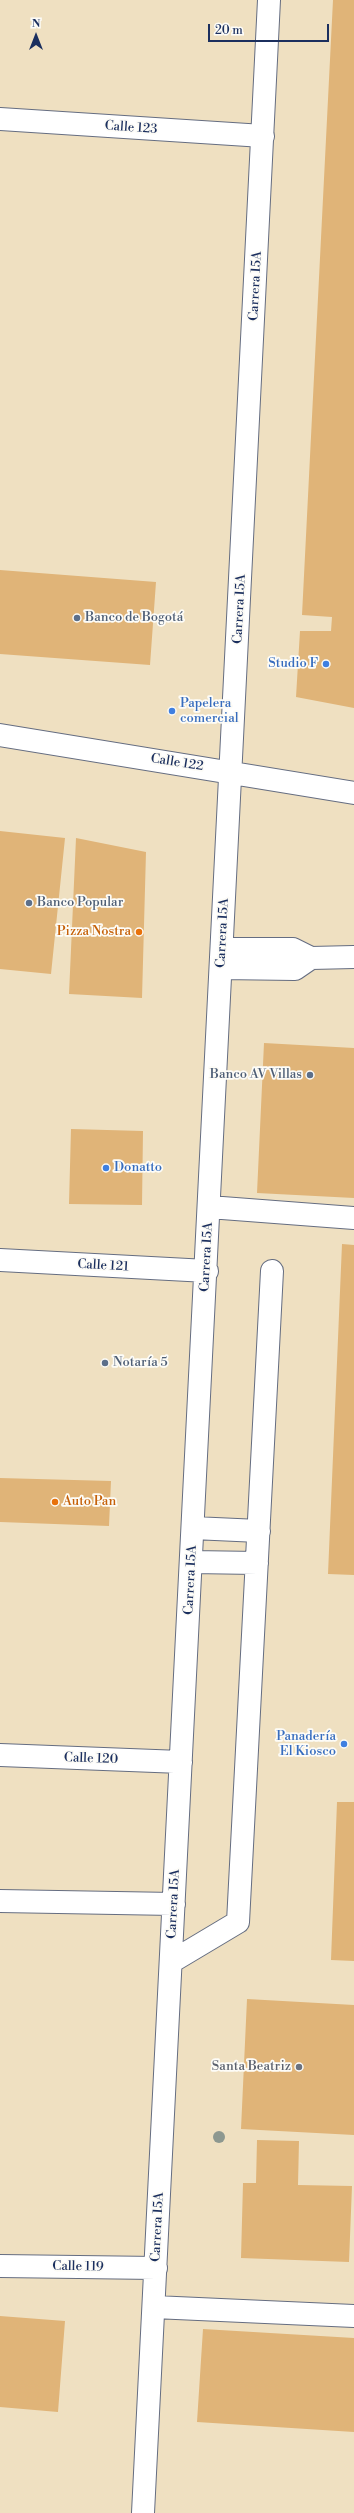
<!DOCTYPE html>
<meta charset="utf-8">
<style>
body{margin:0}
#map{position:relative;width:354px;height:2513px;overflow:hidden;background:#efe0c1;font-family:"Libre Bodoni",serif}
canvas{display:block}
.north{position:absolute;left:16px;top:16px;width:40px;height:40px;-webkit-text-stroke:3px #fdfcf7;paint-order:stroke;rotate:0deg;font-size:11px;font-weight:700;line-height:16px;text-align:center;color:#1b2f5e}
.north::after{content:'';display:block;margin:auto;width:14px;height:18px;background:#1b2f5e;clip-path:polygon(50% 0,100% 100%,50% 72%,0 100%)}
.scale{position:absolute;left:208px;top:24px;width:121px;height:18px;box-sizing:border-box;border:2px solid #1b2f5e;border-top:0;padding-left:5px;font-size:12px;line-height:14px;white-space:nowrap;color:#1b2f5e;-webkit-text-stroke:3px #fdfcf7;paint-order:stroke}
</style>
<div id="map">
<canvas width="354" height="2513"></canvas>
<div class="north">N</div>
<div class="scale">20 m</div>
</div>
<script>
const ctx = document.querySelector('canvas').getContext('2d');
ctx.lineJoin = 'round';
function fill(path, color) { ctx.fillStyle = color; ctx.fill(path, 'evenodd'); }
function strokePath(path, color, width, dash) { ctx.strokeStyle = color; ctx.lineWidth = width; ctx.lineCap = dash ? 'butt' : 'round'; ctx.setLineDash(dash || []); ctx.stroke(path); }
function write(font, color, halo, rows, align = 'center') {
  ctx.font = font + ' "Libre Bodoni",serif'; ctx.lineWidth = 3.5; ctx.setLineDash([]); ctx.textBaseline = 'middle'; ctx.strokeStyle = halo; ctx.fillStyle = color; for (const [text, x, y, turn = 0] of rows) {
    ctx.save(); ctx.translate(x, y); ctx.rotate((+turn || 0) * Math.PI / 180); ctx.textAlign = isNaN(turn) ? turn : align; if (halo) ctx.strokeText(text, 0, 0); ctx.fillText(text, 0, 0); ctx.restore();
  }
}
const building = new Path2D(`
 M 333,0 L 354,0 L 354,708 L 296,697 L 300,631 L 331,631 L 332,617 L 302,615 Z
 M 0,570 L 156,582 L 150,665 L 0,654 Z
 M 0,831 L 65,838 L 51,974 L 0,969 Z
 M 76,838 L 146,852 L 142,998 L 69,994 Z
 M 264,1043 L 354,1048 L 354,1198 L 257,1193 Z
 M 71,1129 L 143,1131 L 142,1205 L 69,1204 Z
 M 342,1244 L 354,1245 L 354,1575 L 328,1574 Z
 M 0,1478 L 111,1481 L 109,1526 L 0,1522 Z
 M 337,1802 L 354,1802 L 354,1961 L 331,1960 Z
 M 247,1999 L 354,2005 L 354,2135 L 241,2129 Z
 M 257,2140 L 299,2141 L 298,2185 L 352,2186 L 349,2262 L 241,2258 L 243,2183 L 256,2183 Z
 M 0,2316 L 65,2321 L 58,2412 L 0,2407 Z
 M 203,2329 L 354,2338 L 354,2432 L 197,2422 Z`);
const minor = new Path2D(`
 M 0,119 L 263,136
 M 0,735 L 354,793
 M 222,949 L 293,949 L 311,958 L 354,957
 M 221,968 L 295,969 L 311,958
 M 209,1207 L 354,1218
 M 0,1260 L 207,1271
 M 193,1528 L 259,1531
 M 192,1562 L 257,1563
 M 0,1755 L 181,1762
 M 0,1901 L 174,1904
 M 171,1962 L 238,1922 L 272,1271
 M 0,2266 L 156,2268
 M 154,2307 L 354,2316
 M 143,2513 L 269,0`);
const trees = [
 [219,2137]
];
const markers = [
 [77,618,4,"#5c6f8a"],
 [326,664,4,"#3f7fe0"],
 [172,711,4,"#3f7fe0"],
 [29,903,4,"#5c6f8a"],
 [139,932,4,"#e8710a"],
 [310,1075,4,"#5c6f8a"],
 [106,1168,4,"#3f7fe0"],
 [105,1363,4,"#5c6f8a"],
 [55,1502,4,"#e8710a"],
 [344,1744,4,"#3f7fe0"],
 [299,2067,4,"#6b7280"]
];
const streetNames = [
 ["Calle 123",131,128,4],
 ["Carrera 15A",256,286,-87],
 ["Carrera 15A",240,609,-87],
 ["Calle 122",177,763,9],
 ["Carrera 15A",223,933,-87],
 ["Carrera 15A",207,1257,-87],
 ["Calle 121",103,1266,3],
 ["Carrera 15A",191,1580,-87],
 ["Calle 120",91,1759,2],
 ["Carrera 15A",174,1904,-87],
 ["Carrera 15A",158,2227,-87],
 ["Calle 119",78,2267,1]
];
const serviceNames = [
 ["Banco de Bogotá",85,618],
 ["Banco Popular",37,903],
 ["Banco AV Villas",302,1075,"right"],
 ["Notaría 5",113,1363]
];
const shopNames = [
 ["Studio F",318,664],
 ["Papelera",180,704,"left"],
 ["comercial",180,719,"left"],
 ["Donatto",114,1168,"left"],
 ["Panadería",336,1737],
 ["El Kiosco",336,1752]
];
const foodNames = [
 ["Pizza Nostra",131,932],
 ["Auto Pan",63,1502,"left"]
];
const worshipNames = [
 ["Santa Beatriz",291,2067]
];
fill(building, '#e0b478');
strokePath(minor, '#656d81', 24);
strokePath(minor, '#fff', 22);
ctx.fillStyle = '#8d9890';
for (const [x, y] of trees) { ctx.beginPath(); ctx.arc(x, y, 6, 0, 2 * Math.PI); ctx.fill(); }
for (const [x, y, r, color] of markers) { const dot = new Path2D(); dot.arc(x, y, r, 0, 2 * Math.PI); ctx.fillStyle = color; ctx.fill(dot); strokePath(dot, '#fdfcf7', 1.5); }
write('13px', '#1b2f5e', '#fdfcf7', streetNames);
write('13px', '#4e5e75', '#fdfcf7', serviceNames, 'left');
write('13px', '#366cbe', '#fdfcf7', shopNames, 'right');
write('13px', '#c56008', '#fdfcf7', foodNames, 'right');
write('13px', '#5b616d', '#fdfcf7', worshipNames, 'right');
</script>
